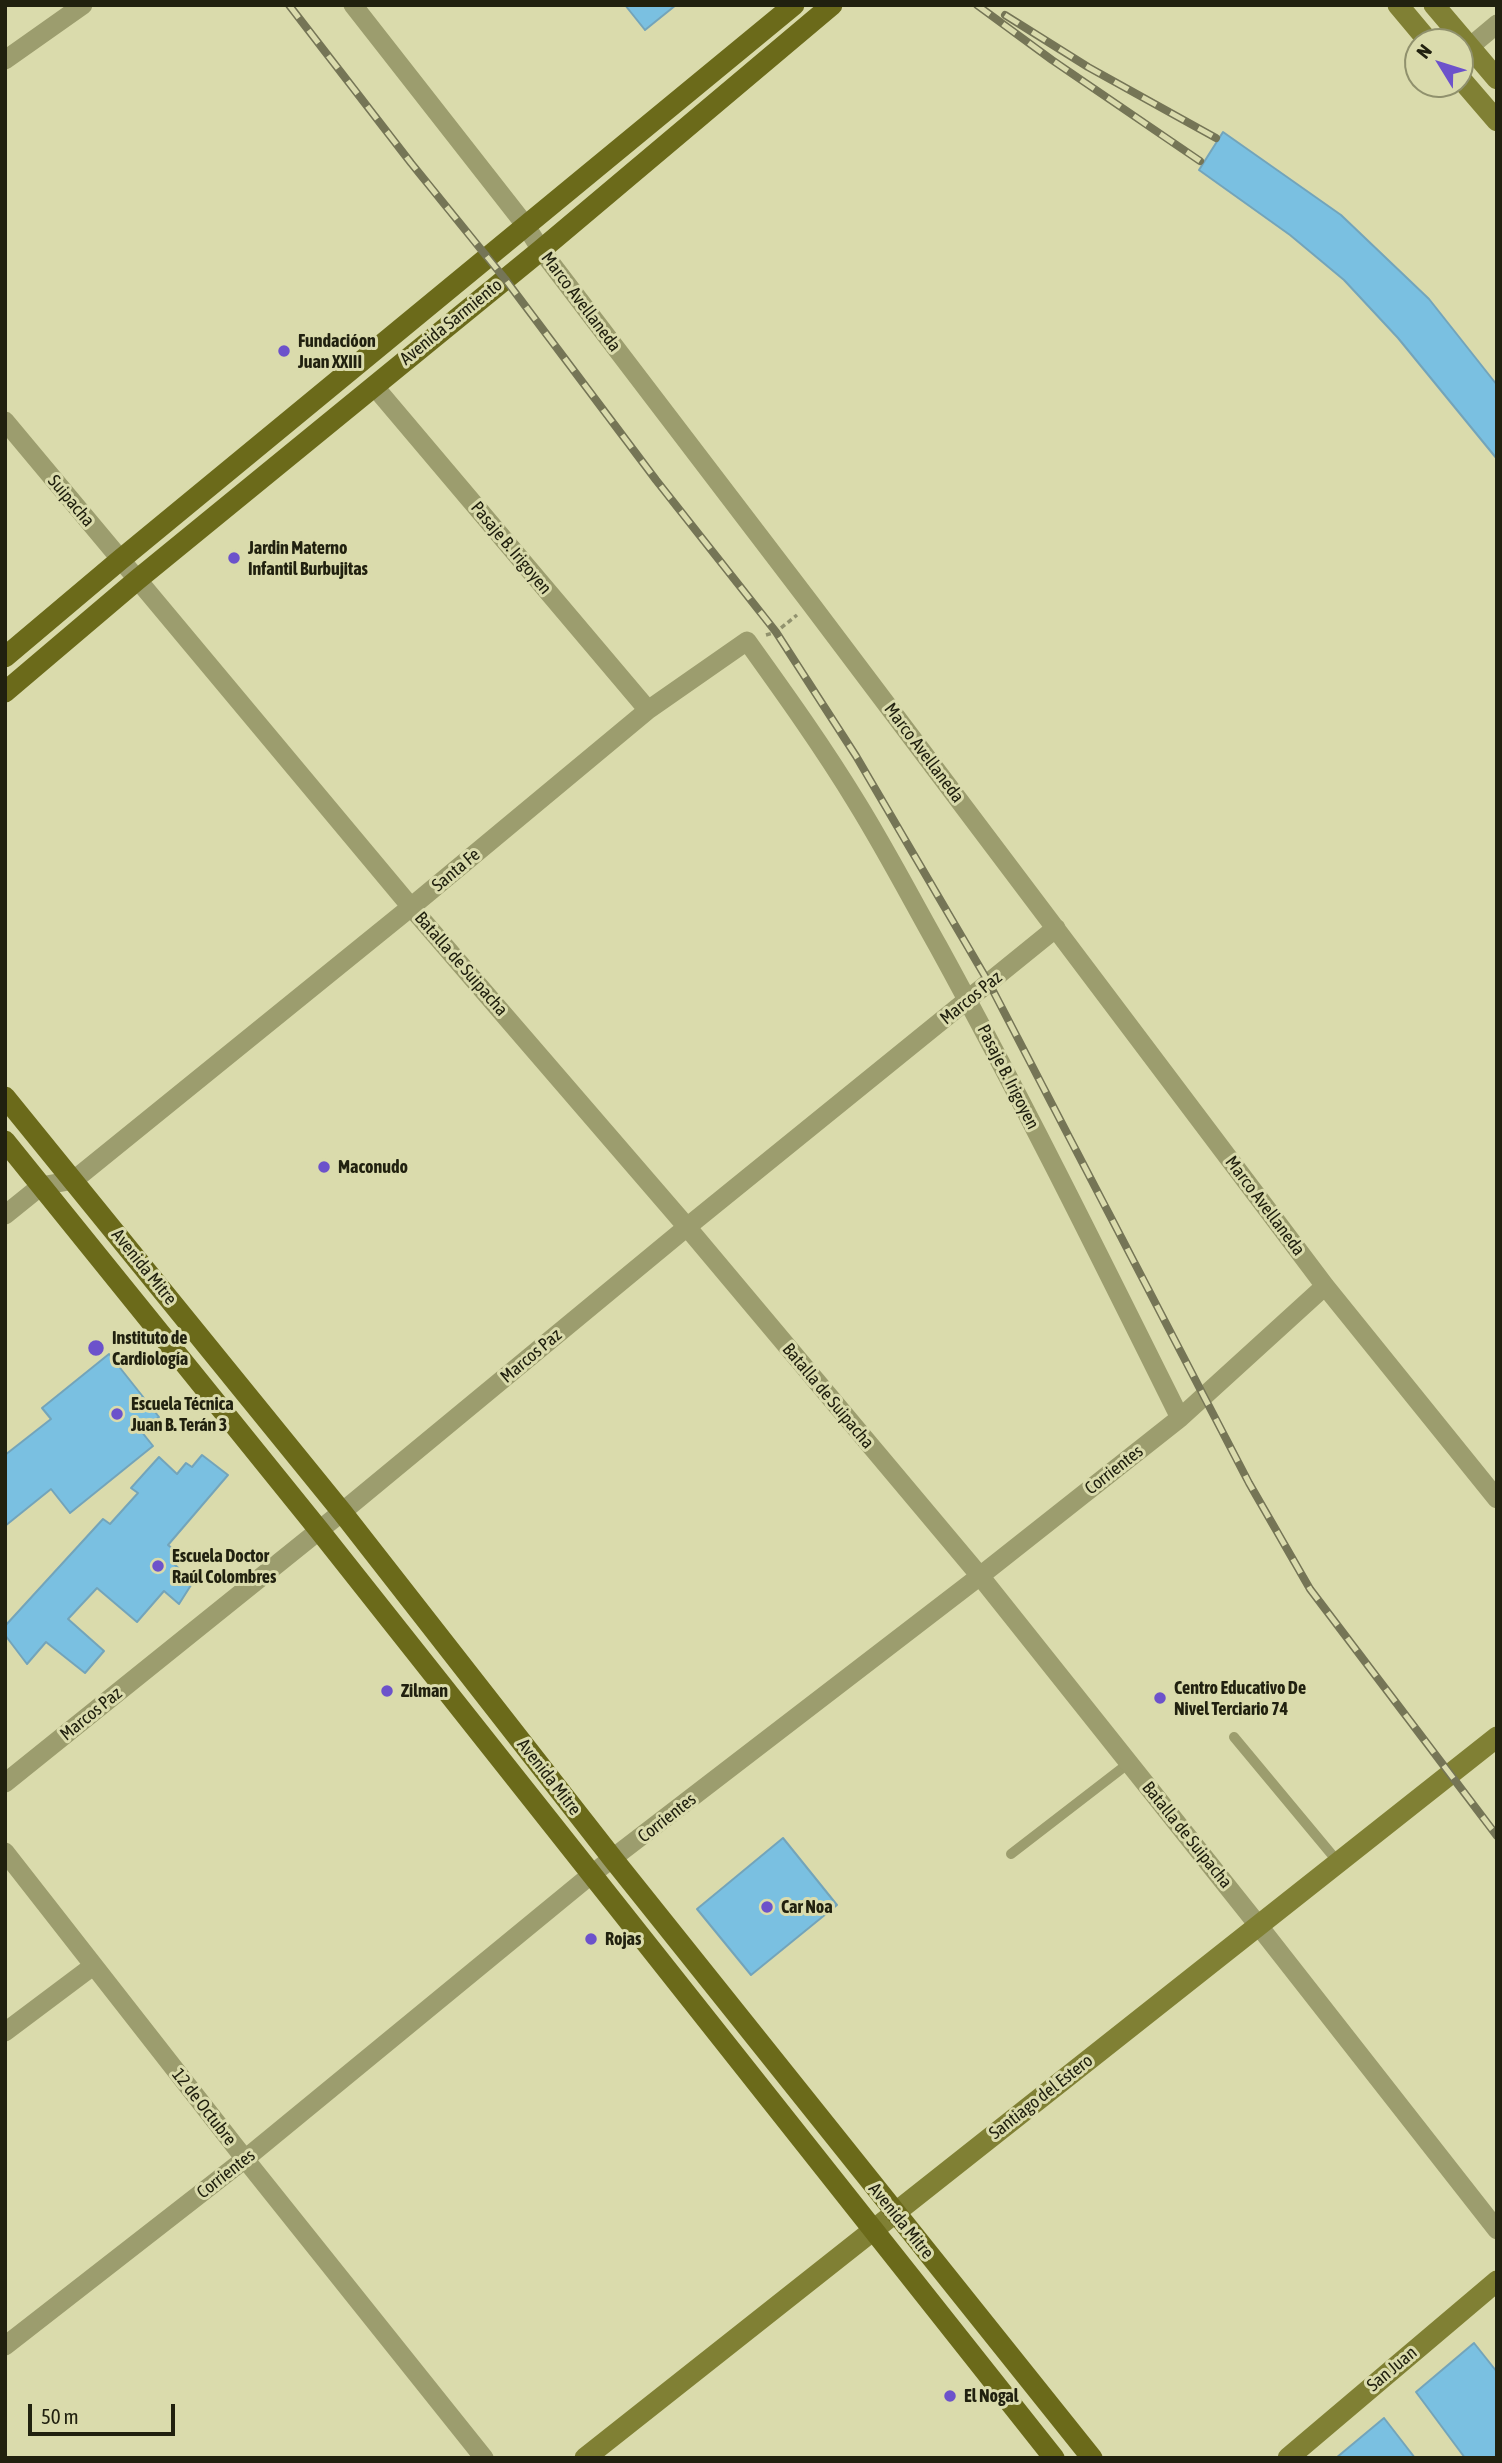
<!DOCTYPE html>
<meta charset="utf-8">
<style>
body{margin:0}
#map{position:relative;width:1502px;height:2463px;overflow:hidden;background:#dadbac;font-family:"Asap Condensed",sans-serif}
canvas{display:block}
.frame{position:absolute;inset:0;border:7px solid #21210f;pointer-events:none}
.north{position:absolute;left:1404px;top:28px;width:70px;height:70px;box-sizing:border-box;background:#dadbac;border:2px solid #90916d;border-radius:50%;rotate:308deg;font-size:19px;font-weight:700;line-height:28px;text-align:center;color:#21210f}
.north::after{content:'';display:block;margin:auto;width:24px;height:32px;background:#6c52cb;clip-path:polygon(50% 0,100% 100%,50% 72%,0 100%)}
.scale{position:absolute;left:28px;top:2404px;width:147px;height:32px;box-sizing:border-box;border:4px solid #21210f;border-top:0;padding-left:9px;font-size:21px;line-height:24px;white-space:nowrap;color:#21210f;-webkit-text-stroke:5px #dadbac;paint-order:stroke}
</style>
<div id="map">
<canvas width="1502" height="2463"></canvas>
<div class="frame"></div>
<div class="north">N</div>
<div class="scale">50 m</div>
</div>
<script>
const ctx = document.querySelector('canvas').getContext('2d');
ctx.lineJoin = 'round';
function fill(path, color) { ctx.fillStyle = color; ctx.fill(path, 'evenodd'); }
function strokePath(path, color, width, dash) { ctx.strokeStyle = color; ctx.lineWidth = width; ctx.lineCap = dash ? 'butt' : 'round'; ctx.setLineDash(dash || []); ctx.stroke(path); }
function write(font, color, halo, rows, align = 'center') {
  ctx.font = font + ' "Asap Condensed",sans-serif'; ctx.lineWidth = 6; ctx.setLineDash([]); ctx.textBaseline = 'middle'; ctx.strokeStyle = halo; ctx.fillStyle = color; for (const [text, x, y, turn = 0] of rows) {
    ctx.save(); ctx.translate(x, y); ctx.rotate((+turn || 0) * Math.PI / 180); ctx.textAlign = isNaN(turn) ? turn : align; if (halo) ctx.strokeText(text, 0, 0); ctx.fillText(text, 0, 0); ctx.restore();
  }
}
const building = new Path2D(`
 M 625,5 L 676,5 L 645,30 Z
 M 1223,132 L 1341,215 L 1429,299 L 1497,385 L 1497,459 L 1398,338 L 1344,280 L 1290,235 L 1199,170 Z
 M 109,1354 L 159,1417 L 141,1431 L 153,1446 L 70,1513 L 51,1489 L 5,1526 L 5,1455 L 51,1419 L 42,1408 Z
 M 202,1455 L 228,1475 L 168,1545 L 179,1554 L 172,1562 L 193,1582 L 179,1604 L 164,1591 L 137,1622 L 97,1588 L 68,1619 L 104,1651 L 85,1673 L 46,1642 L 27,1664 L 5,1635 L 5,1626 L 103,1519 L 110,1524 L 138,1493 L 131,1488 L 159,1457 L 177,1474 L 186,1463 L 192,1467 Z
 M 783,1838 L 837,1905 L 751,1975 L 697,1909 Z
 M 1474,2343 L 1497,2372 L 1497,2458 L 1465,2458 L 1416,2392 Z
 M 1384,2418 L 1415,2458 L 1336,2458 Z`);
const path = new Path2D(`
 M 766,635 L 776,632 L 797,615`);
const lane = new Path2D(`
 M 1234,1737 L 1338,1862
 M 1011,1854 L 1129,1763`);
const street = new Path2D(`
 M 353,5 L 526,226 L 541,250 L 811,604 L 1325,1286 L 1497,1499
 M 1460,55 L 1497,24
 M 5,60 L 83,5
 M 374,386 L 648,710
 M 5,421 L 411,907 L 687,1227 L 980,1576 L 1258,1925 L 1497,2230
 M 5,1215 L 41,1186 L 74,1180 L 411,907 L 648,710 L 747,641 C 785,694 823,747 857,803 C 886,850 911,898 938,946 C 1023,1101 1101,1259 1180,1418
 M 5,1783 L 342,1512 L 687,1227 L 1056,928
 M 5,1852 L 245,2159 L 484,2458
 M 5,2032 L 93,1966
 M 5,2346 L 245,2159 L 592,1874 L 980,1576 L 1180,1418 L 1325,1286`);
const secondary = new Path2D(`
 M 1398,5 L 1429,42
 M 1434,5 L 1497,79
 M 1460,78 L 1497,121
 M 585,2458 L 1497,1737
 M 1288,2458 L 1497,2281`);
const primary = new Path2D(`
 M 5,657 L 120,560 L 794,5
 M 5,692 L 137,580 L 541,250 L 832,5
 M 5,1097 L 342,1512 L 613,1859 L 1092,2458
 M 5,1141 L 319,1530 L 1054,2458`);
const rail = new Path2D(`
 M 289,5 L 411,163 L 505,279 L 656,480 L 776,632 L 856,756 L 989,983 L 1249,1483 L 1310,1589 L 1497,1836
 M 977,5 L 1052,60 L 1200,161
 M 1005,15 L 1088,67 L 1216,138`);
const markers = [
 [284,351,7,"#6c52cb"],
 [234,558,7,"#6c52cb"],
 [324,1167,7,"#6c52cb"],
 [96,1348,9,"#6c52cb"],
 [117,1414,7,"#6c52cb"],
 [158,1566,7,"#6c52cb"],
 [387,1691,7,"#6c52cb"],
 [1160,1698,7,"#6c52cb"],
 [767,1907,7,"#6c52cb"],
 [591,1939,7,"#6c52cb"],
 [950,2396,7,"#6c52cb"]
];
const streetNames = [
 ["Marco Avellaneda",581,302,53],
 ["Avenida Sarmiento",451,322,-39],
 ["Suipacha",71,501,50],
 ["Pasaje B. Irigoyen",511,548,50],
 ["Marco Avellaneda",924,753,53],
 ["Santa Fe",456,870,-40],
 ["Batalla de Suipacha",461,964,49],
 ["Marcos Paz",971,998,-39],
 ["Pasaje B. Irigoyen",1008,1077,63],
 ["Marco Avellaneda",1265,1206,53],
 ["Avenida Mitre",144,1267,51],
 ["Marcos Paz",531,1356,-40],
 ["Batalla de Suipacha",828,1396,50],
 ["Corrientes",1114,1470,-38],
 ["Marcos Paz",91,1714,-39],
 ["Avenida Mitre",549,1777,52],
 ["Corrientes",667,1818,-38],
 ["Batalla de Suipacha",1187,1835,51],
 ["Santiago del Estero",1041,2097,-38],
 ["12 de Octubre",204,2107,52],
 ["Corrientes",226,2174,-38],
 ["Avenida Mitre",901,2221,51],
 ["San Juan",1392,2369,-40]
];
const poiNames = [
 ["Fundacióon",298,341],
 ["Juan XXIII",298,362],
 ["Jardin Materno",248,548],
 ["Infantil Burbujitas",248,569],
 ["Maconudo",338,1167],
 ["Instituto de",112,1338],
 ["Cardiología",112,1359],
 ["Escuela Técnica",131,1404],
 ["Juan B. Terán 3",131,1425],
 ["Escuela Doctor",172,1556],
 ["Raúl Colombres",172,1577],
 ["Centro Educativo De",1174,1688],
 ["Nivel Terciario 74",1174,1709],
 ["Zilman",401,1691],
 ["Car Noa",781,1907],
 ["Rojas",605,1939],
 ["El Nogal",964,2396]
];
fill(building, '#7ac0e1');
strokePath(building, '#73a4ba', 2);
strokePath(path, '#91926e', 3.5, [5, 3.5]);
strokePath(lane, '#9c9d6e', 10);
strokePath(street, '#9c9d6e', 19);
strokePath(secondary, '#808034', 21);
strokePath(primary, '#6b6a1a', 21);
strokePath(rail, '#757556', 8);
strokePath(rail, '#dadbac', 5, [16]);
for (const [x, y, r, color] of markers) { const dot = new Path2D(); dot.arc(x, y, r, 0, 2 * Math.PI); ctx.fillStyle = color; ctx.fill(dot); strokePath(dot, '#dadbac', 2.5); }
write('18px', '#21210f', '#dadbac', streetNames);
write('bold 18px', '#21210f', '#dadbac', poiNames, 'left');
</script>
